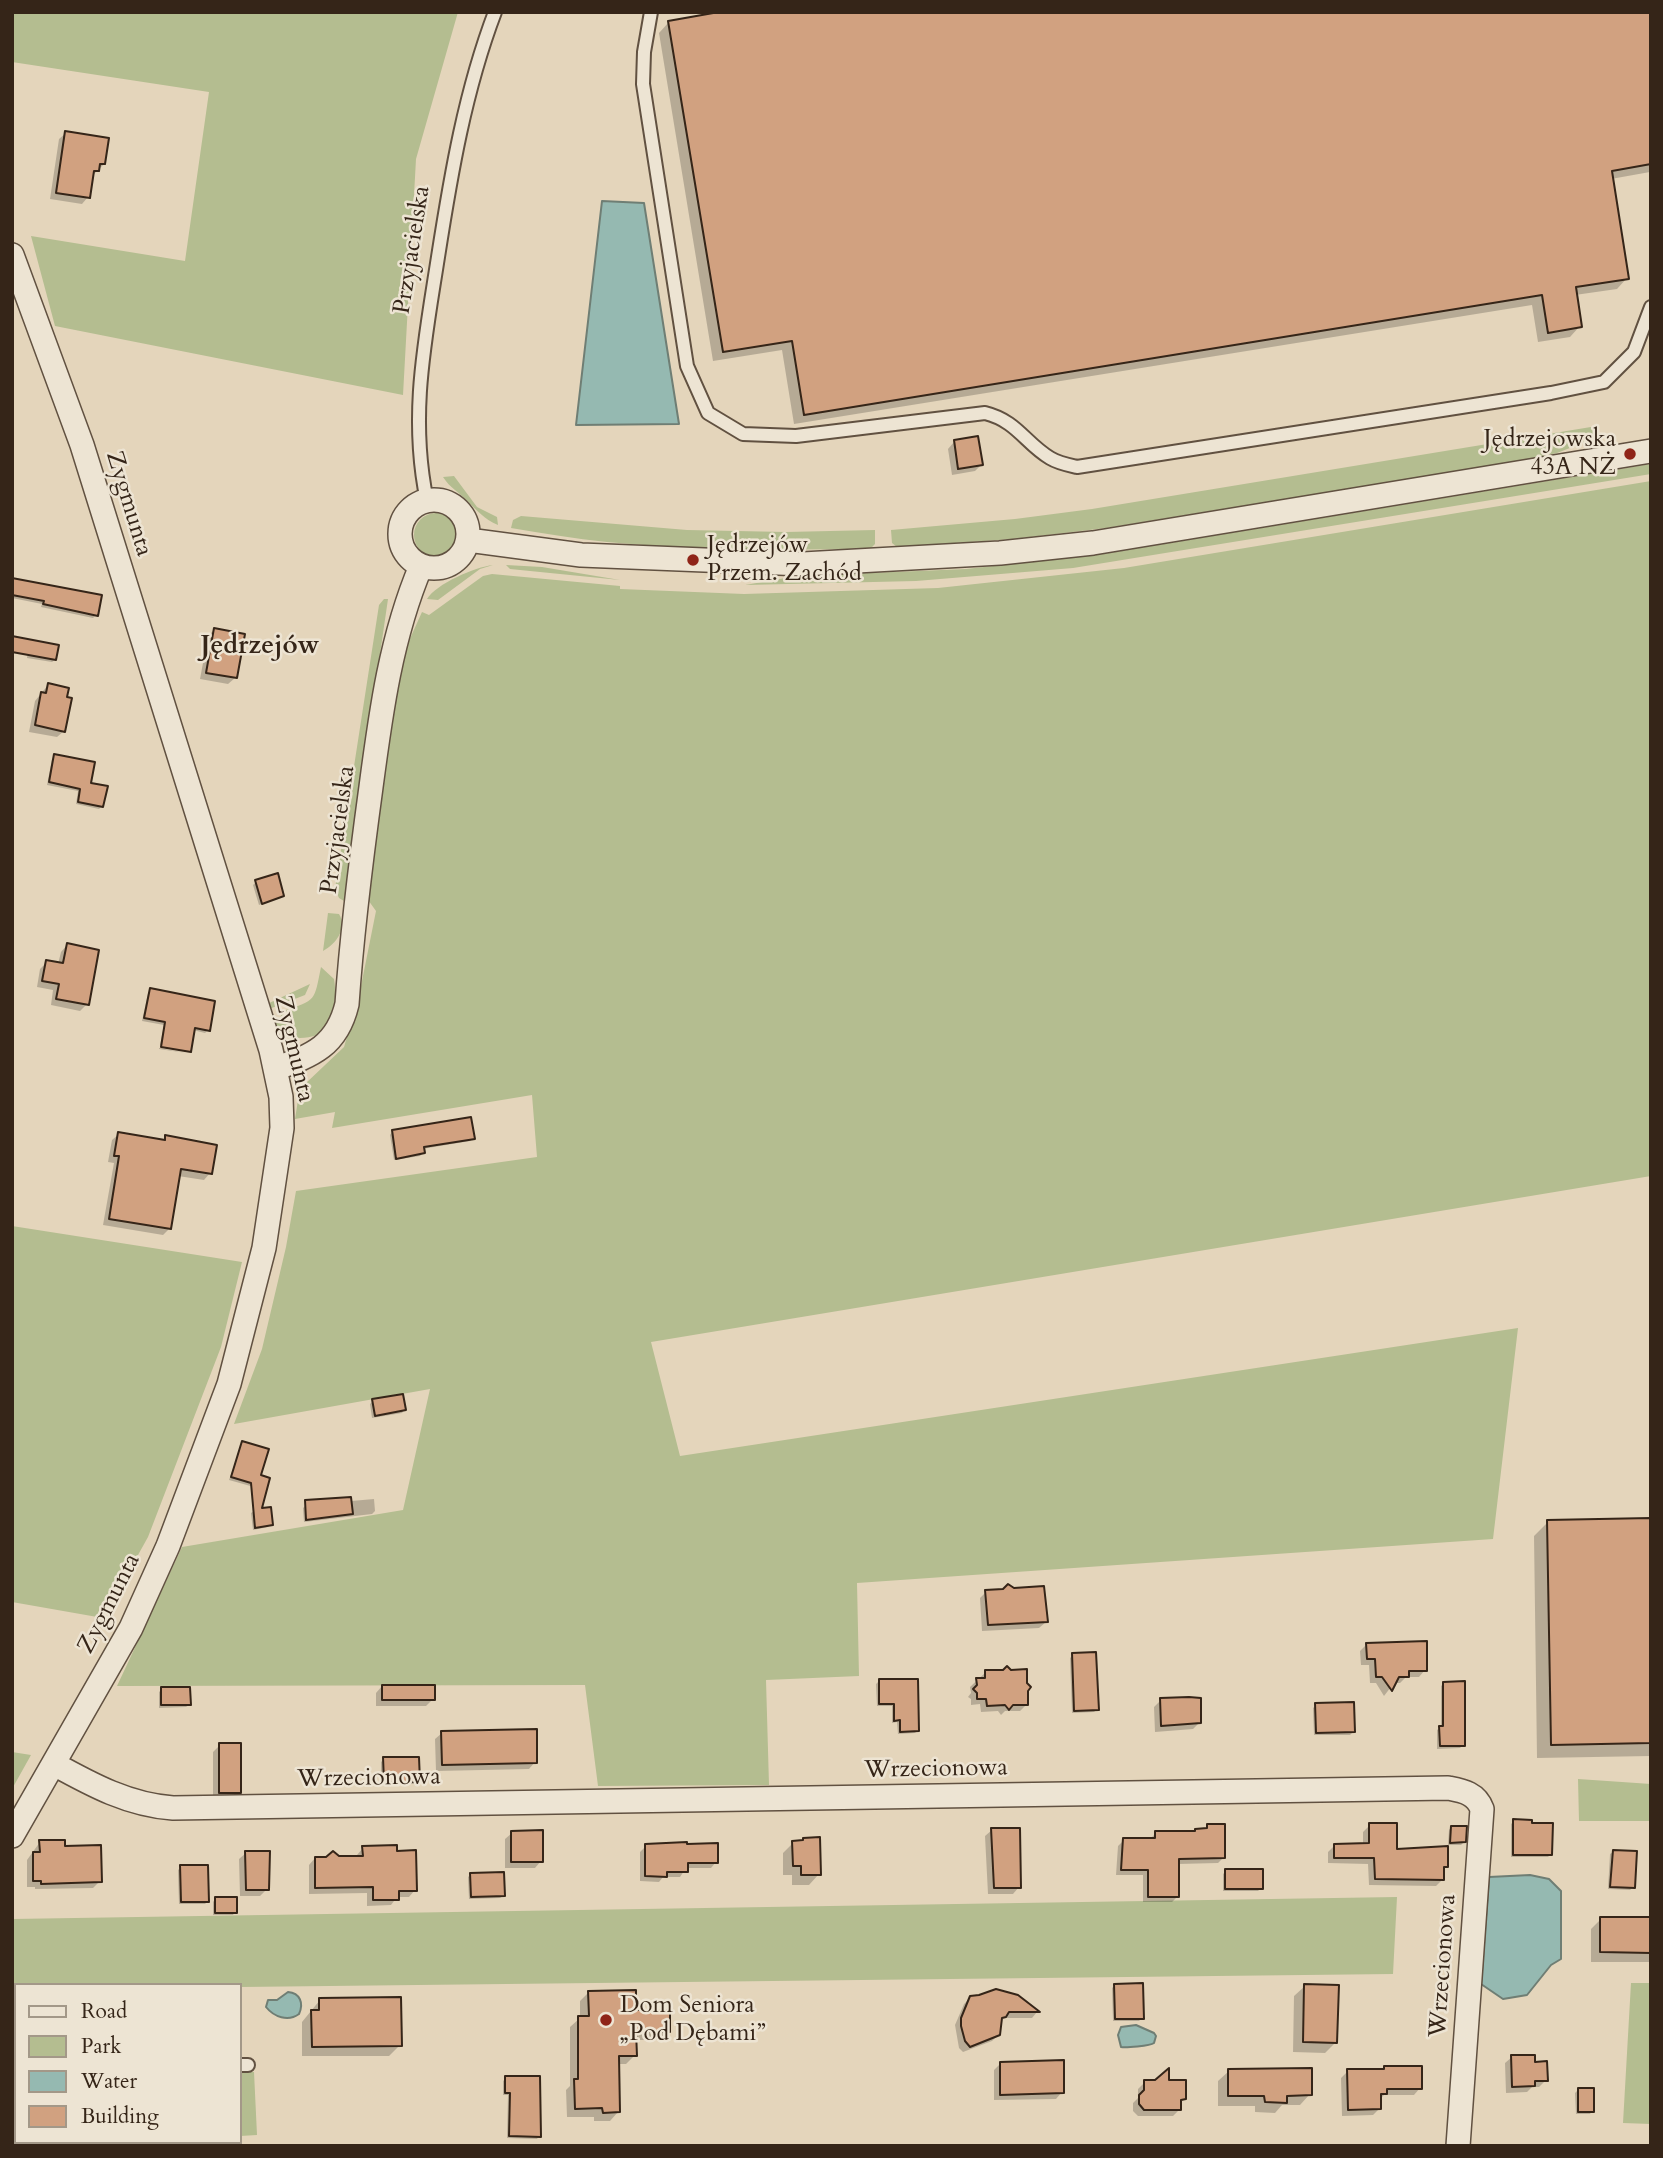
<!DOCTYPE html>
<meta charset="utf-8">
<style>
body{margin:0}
#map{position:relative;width:1663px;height:2158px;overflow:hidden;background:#e4d5bb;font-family:Cardo,serif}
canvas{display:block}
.frame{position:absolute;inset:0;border:14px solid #352518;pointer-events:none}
.legend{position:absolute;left:14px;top:1983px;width:228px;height:161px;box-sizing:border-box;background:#ede4d3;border:2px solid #a39888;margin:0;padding:9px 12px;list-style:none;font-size:21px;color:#352518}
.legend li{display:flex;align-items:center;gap:14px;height:35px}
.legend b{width:35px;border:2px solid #a39888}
</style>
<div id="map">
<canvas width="1663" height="2158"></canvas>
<div class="frame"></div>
<ul class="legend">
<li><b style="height:9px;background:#ede4d3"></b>Road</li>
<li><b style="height:19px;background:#b4bd90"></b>Park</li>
<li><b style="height:19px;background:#95b9b1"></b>Water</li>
<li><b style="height:19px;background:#d1a180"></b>Building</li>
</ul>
</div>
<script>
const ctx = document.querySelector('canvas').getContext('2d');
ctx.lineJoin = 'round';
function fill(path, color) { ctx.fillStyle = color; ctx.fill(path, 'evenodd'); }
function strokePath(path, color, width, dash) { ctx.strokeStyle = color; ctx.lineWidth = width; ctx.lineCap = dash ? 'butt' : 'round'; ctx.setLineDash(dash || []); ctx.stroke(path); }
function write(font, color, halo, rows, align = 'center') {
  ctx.font = font + ' Cardo,serif'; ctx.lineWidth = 5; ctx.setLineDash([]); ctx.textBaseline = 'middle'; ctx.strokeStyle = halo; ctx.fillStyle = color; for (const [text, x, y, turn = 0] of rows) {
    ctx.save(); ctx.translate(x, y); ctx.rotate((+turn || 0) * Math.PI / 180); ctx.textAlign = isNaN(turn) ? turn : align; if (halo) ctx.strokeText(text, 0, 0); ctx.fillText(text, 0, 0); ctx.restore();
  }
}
const green = new Path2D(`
 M 12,12 L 458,12 L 416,159 L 403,395 L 55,326 L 31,236 L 185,261 L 209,92 L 12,62 Z
 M 1597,426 L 1598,437 L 1557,453 L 1530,459 L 1106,528 L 1013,539 L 897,547 L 892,543 L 891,530 L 1015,519 L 1092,509 Z
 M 1651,464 L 1651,474 L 1073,568 L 916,581 L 745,585 L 797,576 L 966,569 L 1103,554 Z
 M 454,476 L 477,507 L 497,517 L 498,525 C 484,519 478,511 467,501 C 459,492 450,488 443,477 Z
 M 1651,481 L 1651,1176 L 651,1342 L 680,1456 L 1518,1328 L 1493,1539 L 857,1583 L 859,1676 L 766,1680 L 769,1785 L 598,1786 L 585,1685 L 117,1686 L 182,1547 L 403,1510 L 430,1389 L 234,1424 L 262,1349 L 286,1247 L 296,1191 L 537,1157 L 532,1095 L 332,1128 L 335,1112 L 295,1119 L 298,1100 L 305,1084 L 344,1047 L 359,996 L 376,911 L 366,897 L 394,697 L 403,654 L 422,612 L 429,615 L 483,576 L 492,574 L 620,586 L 620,589 L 744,594 L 938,588 L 1124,568 Z
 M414 535a22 22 0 1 1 44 0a22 22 0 1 1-44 0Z
 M 521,516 L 687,530 L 786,532 L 875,530 L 875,544 L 870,549 C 782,550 694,550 607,542 C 575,539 543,533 511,528 L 513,520 Z
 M 493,565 L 480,569 L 438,600 L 427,599 C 436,584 475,567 493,565 Z
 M 506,565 L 542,567 L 620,580 L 510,569 Z
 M 384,599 L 388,599 L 344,901 L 339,898 L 335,889 L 379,605 Z
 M 328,913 L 339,914 C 348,928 336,944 323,951 Z
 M 321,967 L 334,979 C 338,1002 332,1019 317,1035 C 299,1041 282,1039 274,1020 L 280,1018 L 283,1011 C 317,1000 314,1001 321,967 Z
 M 310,984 L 305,995 L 269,1009 L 267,1004 Z
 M 12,1226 L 242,1262 L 221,1347 L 148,1537 L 103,1618 L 12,1602 Z
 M 12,1752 L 31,1755 L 12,1789 Z
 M 1578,1779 L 1651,1784 L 1651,1821 L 1579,1821 Z
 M 1397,1897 L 1393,1974 L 240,1987 L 240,1985 L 16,1985 L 16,1990 L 12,1990 L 12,1919 Z
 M 1631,1983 L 1651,1983 L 1651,2124 L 1623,2123 Z
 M 240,2072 L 254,2072 L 257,2135 L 240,2136 Z
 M 12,2074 L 16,2074 L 16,2141 L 12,2141 Z`);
const water = new Path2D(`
 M 602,201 L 644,203 L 679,424 L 576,425 Z
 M 1530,1875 L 1549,1879 L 1561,1891 L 1561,1959 L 1551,1965 L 1527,1995 L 1503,1999 L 1481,1984 L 1489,1877 Z
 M 288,1992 C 300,1993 304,2003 299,2014 C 288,2022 274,2017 266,2007 L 268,2000 L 277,2000 Z
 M 1136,2025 L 1154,2033 L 1156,2036 L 1154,2043 C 1150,2046 1125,2048 1121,2047 L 1118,2035 L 1121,2027 Z`);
const shadow = new Path2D(`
 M 1651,12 L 1651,176 L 1650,172 L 1611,179 L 1627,278 L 1617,289 L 1575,295 L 1580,326 L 1570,337 L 1538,342 L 1532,305 L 794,424 L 782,350 L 713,361 L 659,33 L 669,22 Z
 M 66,133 L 104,164 L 91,177 L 88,197 L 82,204 L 50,199 L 59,139 Z
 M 954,442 L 981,465 L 975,471 L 952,475 L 948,449 Z
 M 12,580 L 96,615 L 93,618 L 41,607 L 42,604 L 12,598 Z
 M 214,630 L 235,678 L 228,684 L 200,679 L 208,636 Z
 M 29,645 L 55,660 L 52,662 L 27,658 Z
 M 48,685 L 64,731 L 57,737 L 29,732 L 35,701 Z
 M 55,756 L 89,785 L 102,806 L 99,809 L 76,804 L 78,791 L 47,785 L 52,759 Z
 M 256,882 L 282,895 L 259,905 L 253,885 Z
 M 67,945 L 87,1004 L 80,1011 L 51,1005 L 53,990 L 37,987 L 40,969 L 47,962 L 58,964 L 61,952 Z
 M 150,990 L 208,1030 L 205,1033 L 193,1030 L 189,1050 L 160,1045 L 164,1025 L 142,1021 L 148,993 Z
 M 159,1048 L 187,1053 L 159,1049 Z
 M 392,1132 L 473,1138 L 470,1141 L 422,1149 L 423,1153 L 420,1156 L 394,1160 L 390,1135 Z
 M 119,1134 L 162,1141 L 166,1137 L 210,1173 L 204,1180 L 178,1176 L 169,1229 L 163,1235 L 103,1225 L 114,1163 L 108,1162 L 112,1140 Z
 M 373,1401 L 404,1410 L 402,1413 L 372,1418 L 370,1404 Z
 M 242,1443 L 254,1487 L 229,1480 Z
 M 374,1499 L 375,1511 L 372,1514 L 304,1522 L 303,1508 L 306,1505 Z
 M 254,1511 L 271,1525 L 268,1527 L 253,1530 L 251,1513 Z
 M 1651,1520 L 1651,1756 L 1537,1758 L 1534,1536 L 1548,1522 Z
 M 1003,1590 L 1046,1622 L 1039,1628 L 982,1631 L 980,1598 L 986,1592 Z
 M 1367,1644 L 1425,1670 L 1419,1677 L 1406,1677 L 1400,1683 L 1394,1683 L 1384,1696 L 1376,1683 L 1370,1683 L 1369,1665 L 1361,1665 L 1360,1651 Z
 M 1073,1655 L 1097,1709 L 1094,1712 L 1072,1713 L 1070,1658 Z
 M 986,1672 L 1026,1690 L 1027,1704 L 1020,1711 L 1005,1711 L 1001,1715 L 998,1711 L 981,1712 L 980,1704 L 971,1705 L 971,1699 L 968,1697 L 971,1693 L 970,1687 Z
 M 879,1681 L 918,1730 L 915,1733 L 898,1734 L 897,1722 L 892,1723 L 892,1706 L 877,1706 L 876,1684 Z
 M 1444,1683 L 1463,1745 L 1460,1748 L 1437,1749 L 1437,1730 L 1441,1727 L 1441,1686 Z
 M 382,1686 L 433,1699 L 426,1706 L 376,1706 L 376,1693 Z
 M 162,1689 L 189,1705 L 186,1707 L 159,1708 L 159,1692 Z
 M 1161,1700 L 1200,1722 L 1193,1729 L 1155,1732 L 1154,1707 Z
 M 1316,1705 L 1353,1732 L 1350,1735 L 1314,1735 L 1313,1708 Z
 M 442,1733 L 535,1762 L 529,1769 L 436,1771 L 435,1739 Z
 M 220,1745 L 239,1792 L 233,1799 L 213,1799 L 213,1752 Z
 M 384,1759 L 418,1781 L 416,1784 L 381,1784 L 381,1762 Z
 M 1514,1821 L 1550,1855 L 1548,1857 L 1511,1857 L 1511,1824 Z
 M 1370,1825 L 1396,1851 L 1446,1866 L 1442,1870 L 1442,1880 L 1436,1886 L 1369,1885 L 1368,1864 L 1328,1863 L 1328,1852 L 1335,1845 L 1363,1845 L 1363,1832 Z
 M 1208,1826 L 1224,1857 L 1218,1863 L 1178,1864 L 1178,1896 L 1172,1902 L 1143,1902 L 1143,1875 L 1116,1875 L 1118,1846 L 1124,1840 L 1149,1840 L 1156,1833 L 1193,1833 L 1203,1830 Z
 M 1451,1827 L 1464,1842 L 1461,1845 L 1448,1845 L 1449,1830 Z
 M 992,1830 L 1019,1887 L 1013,1894 L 988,1894 L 985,1836 Z
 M 512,1833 L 541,1861 L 535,1868 L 505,1868 L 505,1839 Z
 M 40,1842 L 63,1848 L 100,1881 L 93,1888 L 35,1889 L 35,1887 L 27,1887 L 27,1860 Z
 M 801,1842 L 819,1874 L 809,1885 L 792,1885 L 792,1875 L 783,1875 L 783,1853 L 793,1843 Z
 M 646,1846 L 716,1862 L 711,1868 L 686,1868 L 680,1877 L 663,1877 L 659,1882 L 640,1881 L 640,1852 Z
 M 363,1848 L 395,1853 L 415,1890 L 409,1897 L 397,1897 L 391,1905 L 367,1906 L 367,1893 L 309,1894 L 309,1865 L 315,1858 L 357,1858 L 357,1855 Z
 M 1613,1852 L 1633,1887 L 1630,1890 L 1608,1889 L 1610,1854 Z
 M 246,1853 L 267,1889 L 260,1896 L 240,1896 L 239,1859 Z
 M 181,1867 L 208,1901 L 205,1904 L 179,1904 L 178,1870 Z
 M 1226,1871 L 1261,1888 L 1258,1891 L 1223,1891 L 1223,1874 Z
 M 471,1874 L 503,1896 L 500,1898 L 469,1899 L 468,1877 Z
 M 215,1899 L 235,1912 L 233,1915 L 213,1915 L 213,1902 Z
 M 1601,1919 L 1651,1919 L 1651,1962 L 1591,1962 L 1591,1929 Z
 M 1115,1985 L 1142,2018 L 1139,2021 L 1113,2021 L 1112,1988 Z
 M 1305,1986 L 1336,2042 L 1325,2053 L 1293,2052 L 1294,1996 Z
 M 589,1992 L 634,2011 L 668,2031 L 659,2040 L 635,2040 L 635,2055 L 626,2064 L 618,2064 L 618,2112 L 610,2121 L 594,2121 L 594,2117 L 567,2117 L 566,2090 L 570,2086 L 570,2027 L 580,2018 L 580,2001 Z
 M 971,1997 L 1037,2012 L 1032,2018 L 1003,2018 L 1000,2020 L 999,2034 L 992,2041 L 963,2052 L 959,2048 L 955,2025 L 964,2004 Z
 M 320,2000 L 400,2045 L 389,2056 L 302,2056 L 302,2022 Z
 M 1512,2057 L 1534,2063 L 1546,2080 L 1539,2087 L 1532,2087 L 1527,2092 L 1506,2093 L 1505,2063 Z
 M 1001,2063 L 1062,2092 L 1056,2099 L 994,2100 L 994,2070 Z
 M 1385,2068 L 1420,2088 L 1414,2095 L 1384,2095 L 1379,2100 L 1379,2109 L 1373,2115 L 1342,2116 L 1341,2078 L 1348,2071 L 1383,2070 Z
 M 1229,2071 L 1310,2094 L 1300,2105 L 1282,2105 L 1275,2113 L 1255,2112 L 1255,2106 L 1218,2106 L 1218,2081 Z
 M 506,2078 L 539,2136 L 537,2139 L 507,2138 L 508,2095 L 503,2095 L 503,2081 Z
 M 1145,2082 L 1167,2082 L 1184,2099 L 1180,2103 L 1180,2109 L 1173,2116 L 1138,2116 L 1133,2111 L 1133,2103 L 1138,2098 L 1138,2089 Z
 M 1578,2090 L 1592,2111 L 1590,2114 L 1576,2114 L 1575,2093 Z`);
const building = new Path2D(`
 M 719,12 L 1651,12 L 1651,164 L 1612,171 L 1629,279 L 1576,287 L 1582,327 L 1548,333 L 1542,295 L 804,415 L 792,341 L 723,352 L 668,21 Z
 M 65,131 L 109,138 L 105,164 L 100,164 L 99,171 L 94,171 L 90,198 L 56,193 Z
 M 978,436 L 983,465 L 958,469 L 954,440 Z
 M 12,578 L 102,595 L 98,616 L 43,604 L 44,601 L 12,595 Z
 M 214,628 L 245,634 L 237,678 L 206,673 Z
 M 12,636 L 59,645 L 56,660 L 12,652 Z
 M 48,683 L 69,688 L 67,697 L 72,698 L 65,732 L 35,725 L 41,692 L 46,693 Z
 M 54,754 L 95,762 L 91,783 L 108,786 L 103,807 L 78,802 L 80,789 L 49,782 Z
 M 278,873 L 284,896 L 262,904 L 255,880 Z
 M 67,943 L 99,950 L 89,1005 L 56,999 L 59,984 L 42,981 L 46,960 L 63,963 Z
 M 150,988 L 215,1001 L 210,1031 L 195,1028 L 191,1052 L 161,1047 L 165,1022 L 144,1018 Z
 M 471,1117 L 475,1139 L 424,1147 L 425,1153 L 396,1159 L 392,1130 Z
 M 118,1132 L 165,1140 L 165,1135 L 217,1145 L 212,1174 L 181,1169 L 171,1229 L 109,1219 L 119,1156 L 114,1156 Z
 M 403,1394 L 406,1410 L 375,1416 L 372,1399 Z
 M 242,1441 L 269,1449 L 261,1475 L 270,1478 L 262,1508 L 271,1507 L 273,1525 L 255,1528 L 251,1483 L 231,1477 Z
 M 351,1497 L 353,1514 L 306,1520 L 305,1500 Z
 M 1651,1518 L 1651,1743 L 1551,1745 L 1547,1520 Z
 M 1008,1584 L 1014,1588 L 1044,1586 L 1048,1622 L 988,1625 L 985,1590 L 1003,1589 Z
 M 1427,1641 L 1427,1671 L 1409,1671 L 1409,1677 L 1399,1677 L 1392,1691 L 1382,1677 L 1376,1677 L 1375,1659 L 1367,1659 L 1366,1643 Z
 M 1096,1652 L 1099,1710 L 1074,1711 L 1072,1653 Z
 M 1007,1666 L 1011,1670 L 1027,1669 L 1027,1683 L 1031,1687 L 1028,1691 L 1028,1705 L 1013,1705 L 1009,1710 L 1005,1705 L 987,1706 L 986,1699 L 977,1699 L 977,1693 L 973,1689 L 977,1685 L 976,1678 L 985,1678 L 985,1670 L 1003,1670 Z
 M 879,1679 L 918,1679 L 919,1731 L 900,1732 L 900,1720 L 894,1721 L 894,1704 L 879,1704 Z
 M 1465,1681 L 1465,1746 L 1440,1746 L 1439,1726 L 1443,1726 L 1443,1682 Z
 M 382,1685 L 435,1685 L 435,1700 L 382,1700 Z
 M 161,1687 L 190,1687 L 191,1705 L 161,1705 Z
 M 1189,1697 L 1201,1698 L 1201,1723 L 1161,1726 L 1160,1698 Z
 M 1354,1702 L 1355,1732 L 1316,1733 L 1315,1703 Z
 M 537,1729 L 537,1763 L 442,1765 L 441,1731 Z
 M 219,1743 L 241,1743 L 241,1793 L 219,1793 Z
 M 383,1757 L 419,1757 L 420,1782 L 384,1782 Z
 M 1513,1819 L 1532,1820 L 1532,1823 L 1553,1823 L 1552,1855 L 1513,1855 Z
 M 1369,1823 L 1397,1823 L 1397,1849 L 1448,1846 L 1448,1867 L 1444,1867 L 1444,1880 L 1375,1879 L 1374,1858 L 1334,1858 L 1334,1844 L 1369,1843 Z
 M 1207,1824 L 1225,1824 L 1225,1858 L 1179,1859 L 1179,1897 L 1148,1897 L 1148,1870 L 1121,1870 L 1123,1838 L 1155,1838 L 1155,1831 L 1195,1831 L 1195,1829 L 1207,1828 Z
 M 1451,1826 L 1467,1826 L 1466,1842 L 1450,1843 Z
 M 991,1828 L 1020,1828 L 1021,1888 L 994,1888 Z
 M 543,1830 L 543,1862 L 511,1862 L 511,1831 Z
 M 820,1837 L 821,1875 L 801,1875 L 801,1866 L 793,1866 L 792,1841 L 803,1840 L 803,1838 Z
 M 39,1840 L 65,1840 L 65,1846 L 101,1845 L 102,1882 L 41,1884 L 41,1881 L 33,1881 L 33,1852 L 40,1852 Z
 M 687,1842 L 687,1844 L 718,1843 L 718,1863 L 688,1863 L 688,1872 L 667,1872 L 667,1877 L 645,1876 L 645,1844 Z
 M 397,1845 L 397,1851 L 416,1850 L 417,1891 L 399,1891 L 399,1900 L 373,1900 L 373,1887 L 315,1888 L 315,1857 L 326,1857 L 333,1851 L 339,1856 L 363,1856 L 362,1846 Z
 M 1613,1850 L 1637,1851 L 1635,1888 L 1610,1887 Z
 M 245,1851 L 270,1851 L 269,1890 L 246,1890 Z
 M 180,1865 L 208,1865 L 209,1902 L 181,1902 Z
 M 1225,1869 L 1263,1869 L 1263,1889 L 1225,1889 Z
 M 504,1872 L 505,1896 L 471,1897 L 470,1873 Z
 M 215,1897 L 237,1897 L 237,1913 L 215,1913 Z
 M 1600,1917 L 1651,1917 L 1651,1953 L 1600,1952 Z
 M 1143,1983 L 1144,2019 L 1115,2019 L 1114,1984 Z
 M 1304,1984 L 1339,1985 L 1337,2043 L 1303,2042 Z
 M 996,1989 L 1018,1995 L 1040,2012 L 1009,2012 L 1006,2017 L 1002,2018 L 1000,2035 L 970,2047 L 965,2041 L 961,2026 L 961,2018 L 970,1996 L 979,1995 Z
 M 636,1990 L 636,2010 L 670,2010 L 670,2032 L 636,2031 L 637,2056 L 619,2056 L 620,2112 L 603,2113 L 602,2108 L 575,2109 L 574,2079 L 578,2079 L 578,2016 L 589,2016 L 588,1991 Z
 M 401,1997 L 402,2046 L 312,2047 L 311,2010 L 319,2010 L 319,1998 Z
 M 1511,2055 L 1535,2055 L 1535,2062 L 1547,2061 L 1548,2081 L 1535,2081 L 1535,2086 L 1512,2087 Z
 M 1064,2060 L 1064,2093 L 1000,2095 L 1000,2062 Z
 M 1384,2066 L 1422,2066 L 1422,2089 L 1387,2089 L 1387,2094 L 1381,2094 L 1381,2109 L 1348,2110 L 1347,2069 L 1384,2069 Z
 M 1169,2068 L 1169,2080 L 1186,2080 L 1186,2099 L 1181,2100 L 1181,2110 L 1144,2110 L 1139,2104 L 1139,2095 L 1144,2090 L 1144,2080 L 1155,2080 Z
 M 1312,2068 L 1312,2095 L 1287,2096 L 1287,2103 L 1265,2102 L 1264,2096 L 1228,2096 L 1228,2069 Z
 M 505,2076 L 540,2076 L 541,2137 L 509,2136 L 510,2093 L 505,2093 Z
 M 1578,2088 L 1594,2088 L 1594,2112 L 1578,2112 Z`);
const service = new Path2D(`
 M 651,12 L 644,52 L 643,84 L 687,366 L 708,413 L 743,434 L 796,436 L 985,413 C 1017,421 1025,443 1050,458 C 1058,463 1068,465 1077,467 L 1551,393 L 1604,382 L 1634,352 L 1651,307
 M 427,501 C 409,416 425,341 438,257 C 451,174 465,91 495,12
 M 240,2065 L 248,2065
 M 12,2067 L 16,2067`);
const minor = new Path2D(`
 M 12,255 L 82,445 L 271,1050 L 281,1097 L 282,1128 L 264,1248 L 229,1384 L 168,1546 L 131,1628 L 12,1836
 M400 534a34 34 0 1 1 68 0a34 34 0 1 1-68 0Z
 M 468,540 L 581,555 L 803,564 L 1000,553 L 1093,543 L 1651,451
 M 275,1069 C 313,1055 337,1046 347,1004 C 352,931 361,860 371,787 C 381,711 391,637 421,566
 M 54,1764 C 92,1785 129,1805 173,1808 L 1448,1788 C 1463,1791 1476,1793 1482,1809 L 1458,2146`);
const markers = [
 [1630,454,7,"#8f2418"],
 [693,560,7,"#8f2418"],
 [606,2020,7,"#8f2418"]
];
const streetNames = [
 ["Przyjacielska",413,250,-81],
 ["Zygmunta",128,504,73],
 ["Przyjacielska",339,830,-82],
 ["Zygmunta",293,1049,77],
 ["Zygmunta",110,1604,-63],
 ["Wrzecionowa",936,1770,-1],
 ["Wrzecionowa",369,1779,-1],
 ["Wrzecionowa",1444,1966,-86]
];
const poiNames = [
 ["Jędrzejowska",1616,440,"right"],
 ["43A NŻ",1616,468,"right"],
 ["Jędrzejów",707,546],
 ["Przem. Zachód",707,574],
 ["Dom Seniora",620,2006],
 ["„Pod Dębami”",620,2034]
];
const neighbourhoodNames = [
 ["Jędrzejów",260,647]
];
fill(green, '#b4bd90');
fill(water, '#95b9b1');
strokePath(water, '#6f7e74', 2);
fill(shadow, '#0003');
fill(building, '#d1a180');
strokePath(building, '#352518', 2);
strokePath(service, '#615141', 16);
strokePath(minor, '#615141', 26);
strokePath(service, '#ede4d3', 12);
strokePath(minor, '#ede4d3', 23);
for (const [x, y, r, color] of markers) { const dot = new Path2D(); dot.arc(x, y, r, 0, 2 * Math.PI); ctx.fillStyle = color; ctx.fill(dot); strokePath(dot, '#ede4d3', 2.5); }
write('24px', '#352518', '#ede4d3', streetNames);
write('24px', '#352518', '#ede4d3', poiNames, 'left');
write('bold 26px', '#352518', '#ede4d3', neighbourhoodNames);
</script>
